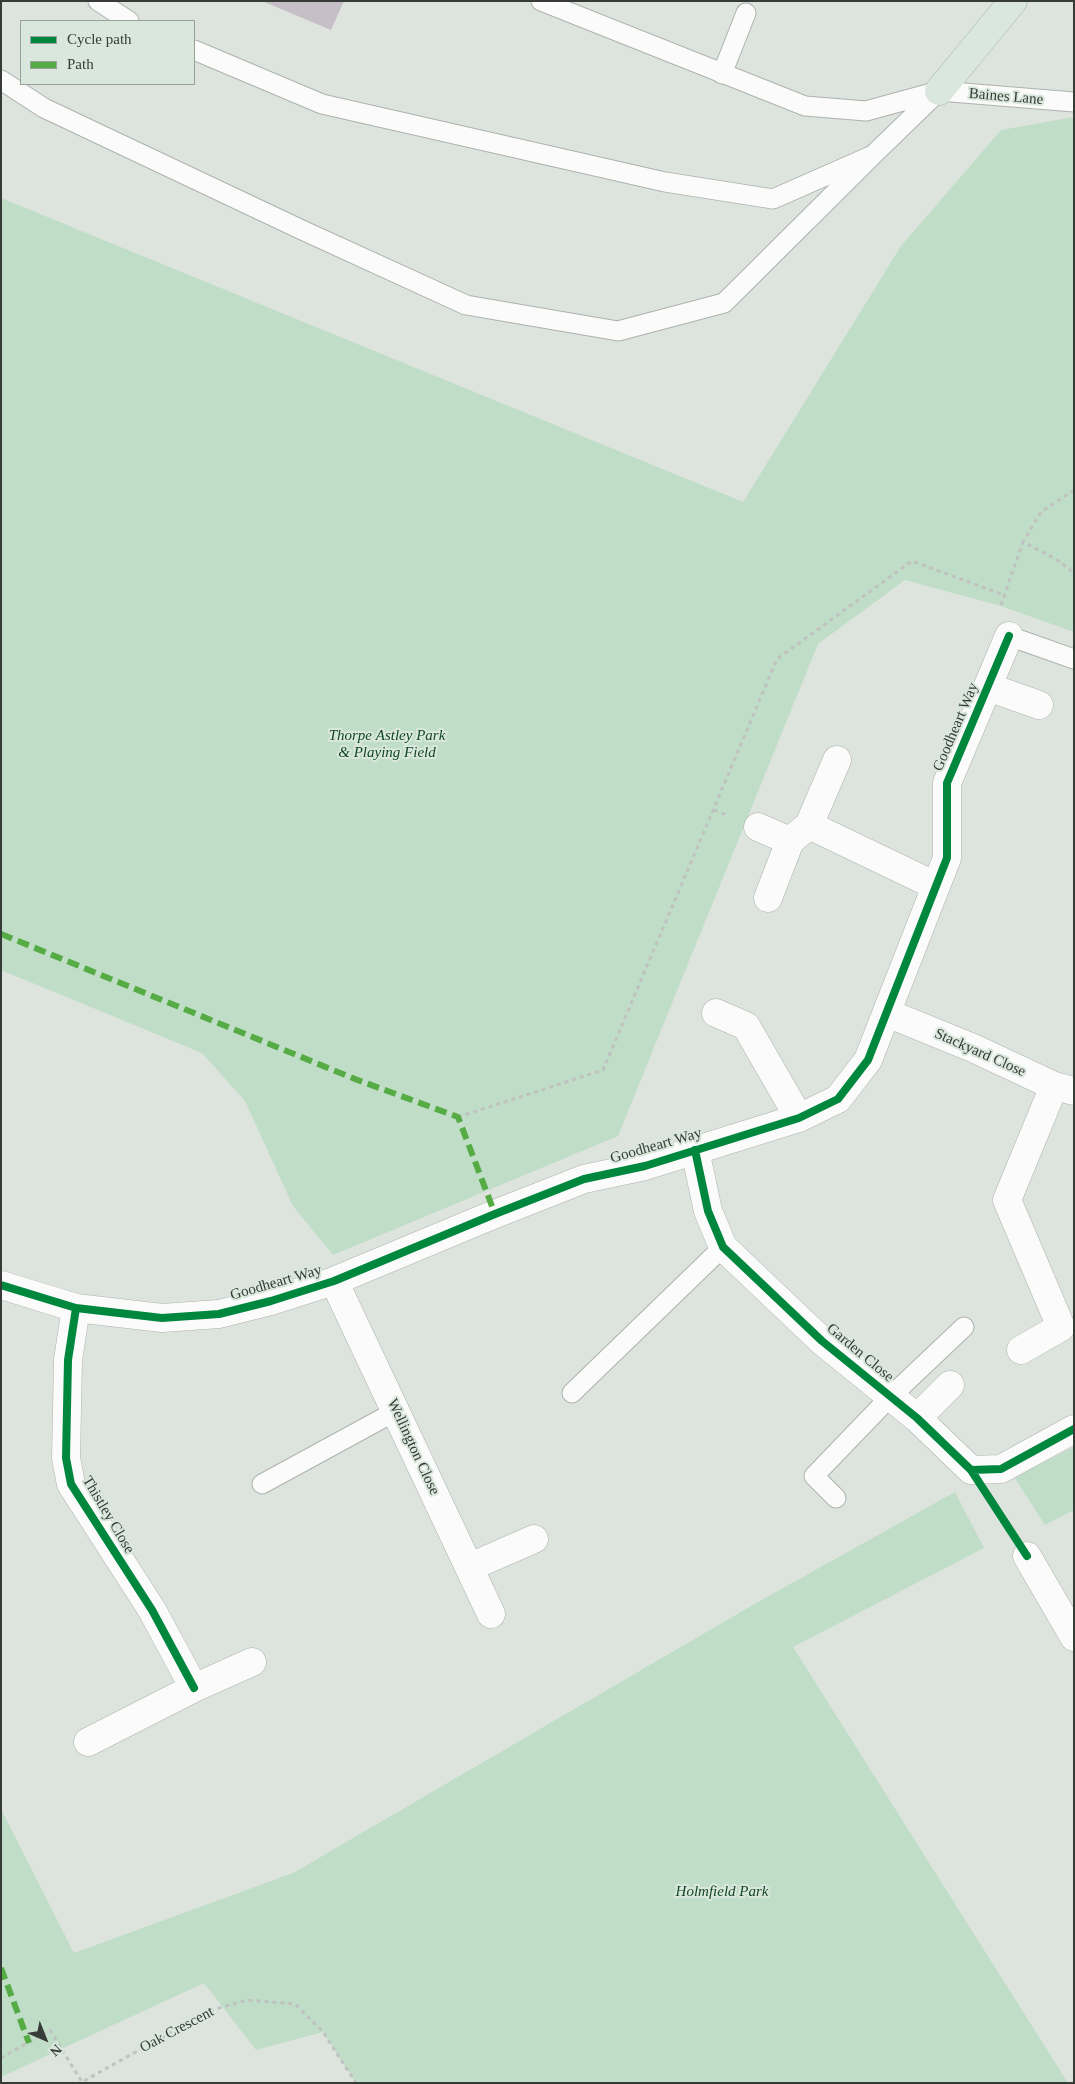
<!DOCTYPE html>
<style>
body{margin:0}
#map{position:relative;width:1075px;height:2084px;overflow:hidden;background:#dde4de;font-family:"Times New Roman",serif}
canvas{display:block}
.frame{position:absolute;inset:0;border:2px solid #363b37;pointer-events:none}
.legend{position:absolute;left:20px;top:20px;width:175px;height:65px;box-sizing:border-box;background:#dae7dd;border:1px solid #98a29b;margin:0;padding:6px 9px;list-style:none;font-size:15px;color:#363b37}
.legend li{display:flex;align-items:center;gap:10px;height:25px}
.legend b{width:25px;border:1px solid #98a29b}
.north{position:absolute;left:20px;top:2014px;width:50px;height:50px;-webkit-text-stroke:4px #dae7dd;paint-order:stroke;rotate:136deg;font-size:14px;font-weight:700;line-height:20px;text-align:center;color:#363b37}
.north::after{content:'';display:block;margin:auto;width:18px;height:22px;background:#363b37;clip-path:polygon(50% 0,100% 100%,50% 72%,0 100%)}
</style>
<div id="map">
<canvas width="1075" height="2084"></canvas>
<div class="frame"></div>
<ul class="legend">
<li><b style="height:6px;background:#00873e"></b>Cycle path</li>
<li><b style="height:6px;background:#55ac45"></b>Path</li>
</ul>
<div class="north">N</div>
</div>
<script>
const ctx = document.querySelector('canvas').getContext('2d');
ctx.lineJoin = 'round';
function fill(path, color) { ctx.fillStyle = color; ctx.fill(path, 'evenodd'); }
function strokePath(path, color, width, dash) { ctx.strokeStyle = color; ctx.lineWidth = width; ctx.lineCap = dash ? 'butt' : 'round'; ctx.setLineDash(dash || []); ctx.stroke(path); }
function write(font, color, halo, rows, align = 'center') {
  ctx.font = font + ' "Times New Roman",serif'; ctx.lineWidth = 4; ctx.setLineDash([]); ctx.textBaseline = 'middle'; ctx.strokeStyle = halo; ctx.fillStyle = color; for (const [text, x, y, turn = 0] of rows) {
    ctx.save(); ctx.translate(x, y); ctx.rotate((+turn || 0) * Math.PI / 180); ctx.textAlign = isNaN(turn) ? turn : align; if (halo) ctx.strokeText(text, 0, 0); ctx.fillText(text, 0, 0); ctx.restore();
  }
}
const green = new Path2D(`
 M 1074,117 L 1074,632 L 1001,606 L 905,580 L 818,644 L 618,1136 L 333,1255 L 293,1206 L 245,1101 L 202,1053 L 1,970 L 1,198 L 743,502 L 901,246 L 1001,130 Z
 M 1074,1447 L 1074,1510 L 1045,1525 L 1014,1477 Z
 M 955,1492 L 984,1548 L 793,1647 L 1068,2083 L 356,2083 L 323,2032 L 256,2050 L 204,1983 L 1,2077 L 1,1809 L 74,1953 L 293,1873 L 758,1602 Z`);
const building = new Path2D(`
 M 262,1 L 344,1 L 331,30 Z`);
const path = new Path2D(`
 M 1074,490 L 1041,512 L 1023,542 L 1056,559 L 1074,573
 M 1001,605 L 1023,542
 M 714,810 L 727,815
 M 458,1117 L 603,1070 L 777,659 L 912,561 L 1004,595
 M 1,2058 L 50,2030 L 82,2082 L 209,2011 L 247,2000 L 295,2004 L 323,2032 L 356,2083`);
const service = new Path2D(`
 M 98,1 L 129,21
 M 541,1 L 805,106 L 866,111 L 939,91 L 1074,102
 M 194,50 L 322,104 L 665,182 L 773,199 L 873,155 L 939,91
 M 722,74 L 746,13
 M 1,80 L 44,108 L 302,230 L 466,305 L 618,331 L 724,303 L 873,155
 M 1009,636 L 1074,659
 M 572,1393 L 723,1247
 M 262,1484 L 396,1411
 M 836,1498 L 814,1476 L 890,1397 L 964,1327`);
const minor = new Path2D(`
 M 988,687 L 1039,705
 M 809,825 L 936,886
 M 758,827 L 790,841
 M 768,898 L 790,841 L 809,825 L 837,760
 M 716,1013 L 746,1026 L 799,1118
 M 887,1013 L 973,1048 L 1054,1086 L 1074,1091
 M 695,1150 L 708,1211 L 723,1247 L 822,1341 L 917,1418 L 971,1470 L 1001,1469 L 1074,1429
 M 334,1281 L 491,1614
 M 1,1285 L 76,1308 L 162,1318 L 219,1314 L 271,1301 L 334,1281 L 495,1214 L 584,1179 L 645,1166 L 799,1118 L 838,1099 L 868,1060 L 947,858 L 947,783 L 1009,636
 M 76,1308 L 68,1360 L 66,1458 L 71,1484 L 152,1610 L 194,1688
 M 1021,1350 L 1061,1327 L 1007,1200 L 1054,1086
 M 917,1418 L 950,1385
 M 1027,1556 L 1074,1637
 M 470,1567 L 534,1539
 M 88,1742 L 194,1688 L 252,1662`);
const motorway = new Path2D(`
 M 939,91 L 1013,1`);
const quiet = new Path2D(`
 M 1,934 L 355,1079 L 458,1117 L 495,1214
 M 1,1968 L 29,2043`);
const cycleway = new Path2D(`
 M 695,1150 L 708,1211 L 723,1247 L 822,1341 L 917,1418 L 971,1470 L 1001,1469 L 1074,1429
 M 1,1285 L 76,1308 L 162,1318 L 219,1314 L 271,1301 L 334,1281 L 495,1214 L 584,1179 L 645,1166 L 799,1118 L 838,1099 L 868,1060 L 947,858 L 947,783 L 1009,636
 M 76,1308 L 68,1360 L 66,1458 L 71,1484 L 152,1610 L 194,1688
 M 971,1470 L 1027,1556`);
const streetNames = [
 ["Baines Lane",1006,97,5],
 ["Goodheart Way",956,727,-67],
 ["Stackyard Close",980,1053,24],
 ["Goodheart Way",656,1146,-16],
 ["Goodheart Way",276,1283,-16],
 ["Garden Close",860,1353,40],
 ["Wellington Close",413,1447,65],
 ["Thistley Close",108,1515,59],
 ["Oak Crescent",177,2030,-28]
];
const parkNames = [
 ["Thorpe Astley Park",387,736],
 ["& Playing Field",387,753],
 ["Holmfield Park",722,1892]
];
fill(green, '#c0ddc7');
fill(building, '#c7bfc7');
strokePath(service, '#adb2ae', 21);
strokePath(minor, '#adb2ae', 29);
strokePath(motorway, '#a7b8ac', 29);
strokePath(path, '#bfc2c0', 3, [4, 4]);
strokePath(service, '#fafbfa', 19);
strokePath(minor, '#fafbfa', 28);
strokePath(motorway, '#dae7de', 28);
strokePath(quiet, '#55ac45', 6, [12, 6]);
strokePath(cycleway, '#00873e', 8);
write('15px', '#363b37', '#dae7dd', streetNames);
write('italic 15px', '#104725', '#dae7dd', parkNames);
</script>
